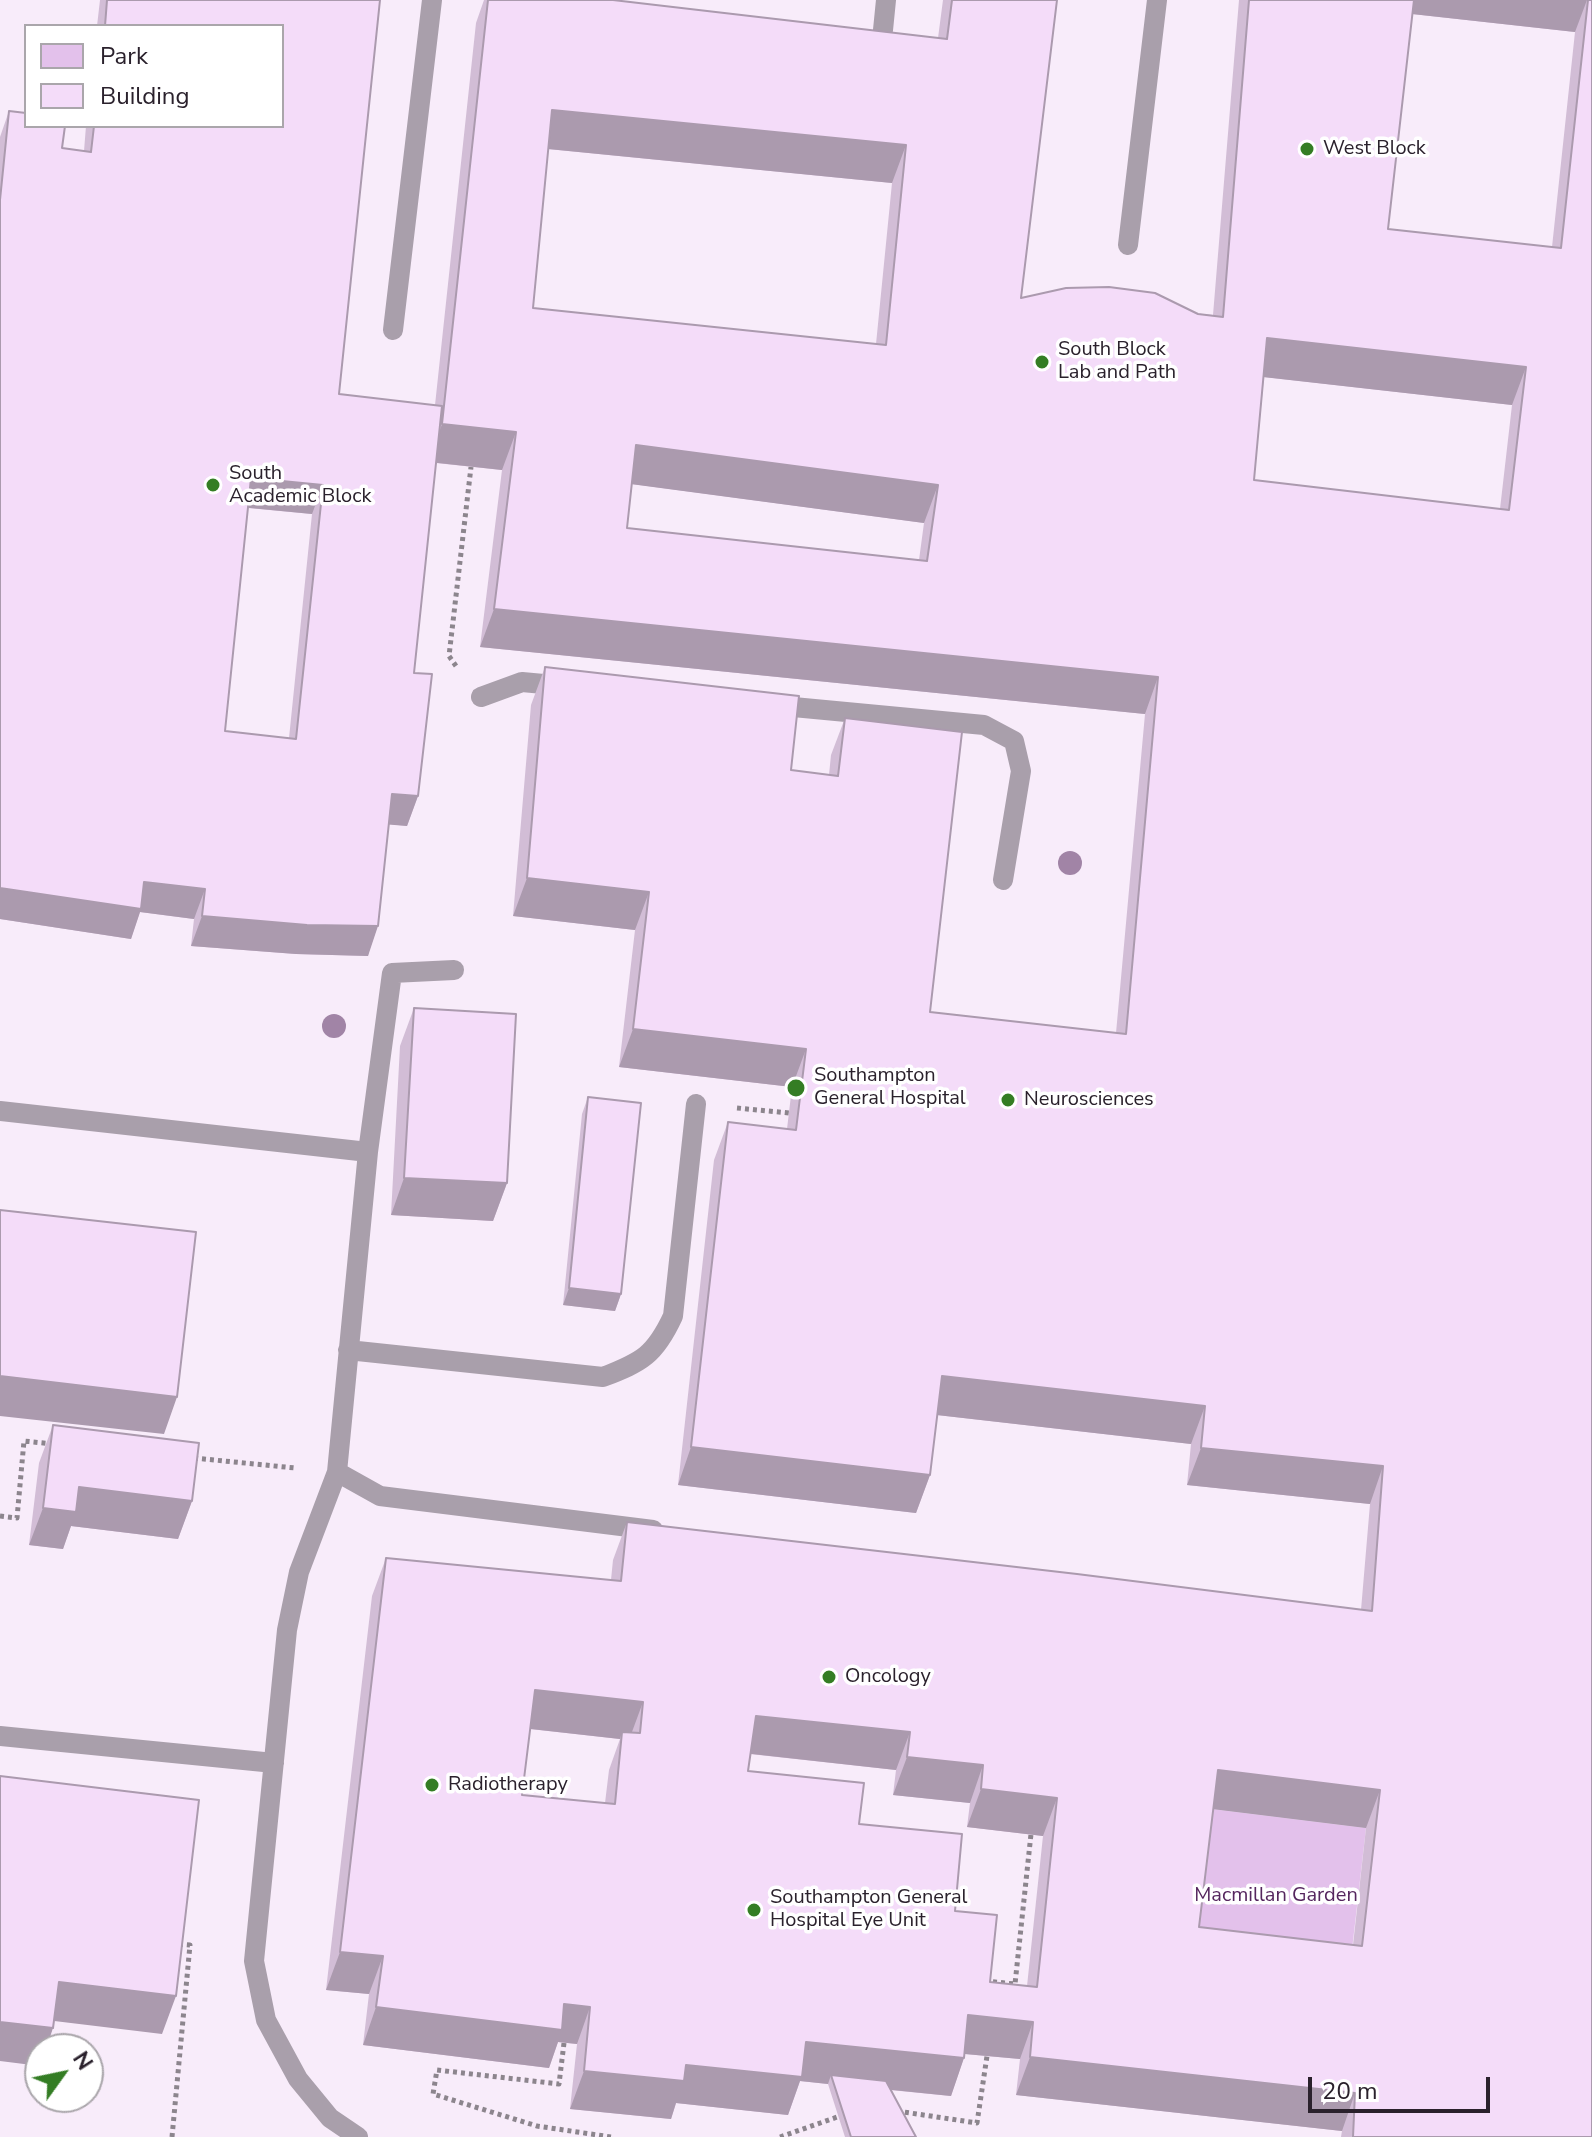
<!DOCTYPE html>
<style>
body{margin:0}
#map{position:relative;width:1592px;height:2137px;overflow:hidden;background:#fdf8fe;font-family:"Nunito Sans",sans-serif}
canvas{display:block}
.legend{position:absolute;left:24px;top:24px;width:260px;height:104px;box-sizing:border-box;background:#fff;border:2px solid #aaa6ab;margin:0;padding:10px 14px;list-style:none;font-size:24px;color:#2a212c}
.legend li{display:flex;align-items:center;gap:16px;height:40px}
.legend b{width:40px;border:2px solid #aaa6ab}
.north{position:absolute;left:24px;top:2033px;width:80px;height:80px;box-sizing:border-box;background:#fff;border:2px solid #aaa6ab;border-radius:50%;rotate:57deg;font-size:22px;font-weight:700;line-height:32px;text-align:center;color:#2a212c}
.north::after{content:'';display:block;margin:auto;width:28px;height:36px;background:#347d24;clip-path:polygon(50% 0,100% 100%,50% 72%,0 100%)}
.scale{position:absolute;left:1308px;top:2077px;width:182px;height:36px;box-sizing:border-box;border:4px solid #2a212c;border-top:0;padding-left:10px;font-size:24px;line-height:28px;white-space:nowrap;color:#2a212c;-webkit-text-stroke:6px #fff;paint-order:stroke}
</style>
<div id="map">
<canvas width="1592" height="2137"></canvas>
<ul class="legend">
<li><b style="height:22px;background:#e3c1eb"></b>Park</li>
<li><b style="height:22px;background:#f4dcf9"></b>Building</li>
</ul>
<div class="north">N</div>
<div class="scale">20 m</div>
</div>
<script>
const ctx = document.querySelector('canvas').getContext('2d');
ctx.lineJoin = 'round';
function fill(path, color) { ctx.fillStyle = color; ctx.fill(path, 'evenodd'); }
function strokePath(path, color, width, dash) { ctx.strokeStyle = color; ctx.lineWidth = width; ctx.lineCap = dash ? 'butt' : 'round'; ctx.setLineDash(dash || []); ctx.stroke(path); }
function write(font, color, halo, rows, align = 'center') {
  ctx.font = font + ' "Nunito Sans",sans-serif'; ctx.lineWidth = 7; ctx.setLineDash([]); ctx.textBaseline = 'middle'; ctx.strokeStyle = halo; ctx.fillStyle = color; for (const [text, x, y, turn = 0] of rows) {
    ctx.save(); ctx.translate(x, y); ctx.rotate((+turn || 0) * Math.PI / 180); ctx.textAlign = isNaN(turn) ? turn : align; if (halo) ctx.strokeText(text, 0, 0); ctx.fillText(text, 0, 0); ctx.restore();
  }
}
const built = new Path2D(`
 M 0,0 L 1592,0 L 1592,2137 L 0,2137 ZM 26,26 L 282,26 L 282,126 L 26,126 ZM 40,2049 L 88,2049 L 88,2097 L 40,2097 Z`);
const green = new Path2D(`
 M 1204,1808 L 1366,1828 L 1348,1984 L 1186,1965 Z`);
const path = new Path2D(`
 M 456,666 L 449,656 L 471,467
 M 737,1108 L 789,1113
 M 194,1458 L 295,1468
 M 0,1516 L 17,1518 L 24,1441 L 53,1444
 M 985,1981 L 1015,1984 L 1031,1834
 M 564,2043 L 559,2084 L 437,2070 L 433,2094 L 537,2126 L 611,2137
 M 897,2111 L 977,2123 L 987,2056
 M 172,2137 L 190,1945 L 178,1944
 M 780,2137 L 843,2115`);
const service = new Path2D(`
 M 883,30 L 886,0
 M 1128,245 L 1157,0
 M 393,330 L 432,0
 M 481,697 L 522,682 L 565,686
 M 772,705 L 984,725 L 1014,741 L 1021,771 L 1003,880
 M 0,1111 L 368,1152
 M 348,1350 L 603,1377 C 642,1362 655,1355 673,1316 L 696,1104
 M 337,1472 L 380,1496 L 653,1530
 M 0,1736 L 274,1763
 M 358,2137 L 330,2118 L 298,2079 L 266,2020 L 254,1961 L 287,1630 L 299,1572 L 337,1472 L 368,1152 L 392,973 L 454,970`);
const trees = [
 [1070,863],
 [334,1026]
];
const wall = new Path2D(`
 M 100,0 L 380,0 L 339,394 L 435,405 L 476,23 L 484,0 L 613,0 L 938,38 L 943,0 L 1057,0 L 1021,298 L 1213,315 L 1239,0 L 1592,0 L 1592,2137 L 1341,2137 L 1342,2131 L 1016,2095 L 1020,2059 L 965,2054 L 951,2096 L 890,2090 L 916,2137 L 845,2137 L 828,2084 L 800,2081 L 788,2115 L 676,2103 L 671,2119 L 570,2109 L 577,2044 L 558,2042 L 549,2068 L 363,2045 L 369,1994 L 326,1990 L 372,1596 L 386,1558 L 611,1580 L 613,1560 L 627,1522 L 1361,1610 L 1370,1504 L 1187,1485 L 1191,1444 L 937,1415 L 930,1475 L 916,1513 L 678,1485 L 714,1160 L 728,1122 L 787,1129 L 792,1087 L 619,1067 L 635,930 L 513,916 L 531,705 L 545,667 L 791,770 L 829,775 L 831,755 L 845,718 L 930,1012 L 1116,1033 L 1145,714 L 480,647 L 502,470 L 436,463 L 414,673 L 418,796 L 407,826 L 389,824 L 368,956 L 296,954 L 191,946 L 194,919 L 140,912 L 131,939 L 0,919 L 0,137 L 9,111 L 62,148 L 84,151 L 86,126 L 282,126 L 282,26 L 97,26 ZM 1412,14 L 1575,32 L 1552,247 L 1388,229 ZM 548,149 L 892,183 L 876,344 L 533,308 ZM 1264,377 L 1512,405 L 1500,509 L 1254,480 ZM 632,484 L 924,523 L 919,560 L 627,528 ZM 248,508 L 312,514 L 289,738 L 225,731 ZM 530,1729 L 620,1739 L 609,1770 L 605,1803 L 522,1795 ZM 750,1754 L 896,1770 L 893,1795 L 970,1803 L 967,1827 L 1043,1836 L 1027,1986 L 990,1982 L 955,1911 L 859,1824 L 748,1771 ZM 1213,1809 L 1366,1828 L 1353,1945 L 1199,1927 Z
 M 414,1008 L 507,1183 L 493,1221 L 391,1215 L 400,1046 Z
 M 588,1097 L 621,1294 L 615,1311 L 563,1305 L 582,1114 Z
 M 53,1425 L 192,1501 L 178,1539 L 71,1526 L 63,1549 L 29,1545 L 39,1463 Z`);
const shadedWall = new Path2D(`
 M 1408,0 L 1587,0 L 1575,32 L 1403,13 Z
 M 552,110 L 906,145 L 892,183 L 538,148 Z
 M 1267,338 L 1526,367 L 1512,405 L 1254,376 Z
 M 442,424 L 516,432 L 502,470 L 429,462 Z
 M 636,445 L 938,485 L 924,523 L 623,483 Z
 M 251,478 L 323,485 L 312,514 L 240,507 Z
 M 494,609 L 1158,677 L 1145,714 L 480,647 Z
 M 392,794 L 418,796 L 407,826 L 382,824 Z
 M 527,878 L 649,892 L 635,930 L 513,916 Z
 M 144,882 L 205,889 L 194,919 L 140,912 L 131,939 L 0,919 L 0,888 Z
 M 202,916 L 378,926 L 368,956 L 296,954 L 191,946 Z
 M 633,1029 L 806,1049 L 792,1087 L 619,1067 Z
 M 404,1178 L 507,1183 L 493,1221 L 391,1215 Z
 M 569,1288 L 621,1294 L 615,1311 L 563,1305 Z
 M 0,1376 L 177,1397 L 164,1434 L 0,1416 Z
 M 942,1376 L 1205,1406 L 1191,1444 L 928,1414 Z
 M 691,1447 L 930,1475 L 916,1513 L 678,1485 Z
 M 1201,1448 L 1383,1466 L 1370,1504 L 1187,1485 Z
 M 79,1487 L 192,1501 L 178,1539 L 71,1526 L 63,1549 L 29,1545 L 43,1508 Z
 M 535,1690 L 643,1702 L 629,1740 L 622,1732 L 620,1739 L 522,1728 Z
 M 756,1716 L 910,1732 L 896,1770 L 743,1753 Z
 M 907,1757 L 983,1765 L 970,1803 L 893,1795 Z
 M 1218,1770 L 1380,1790 L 1366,1828 L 1204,1808 Z
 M 981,1789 L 1057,1798 L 1043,1836 L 967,1827 Z
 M 340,1952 L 383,1956 L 369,1994 L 326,1990 Z
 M 59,1982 L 176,1996 L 162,2034 L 46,2020 Z
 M 564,2004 L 590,2007 L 577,2044 L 558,2042 L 549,2068 L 363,2045 L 376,2007 Z
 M 968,2015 L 1033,2022 L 1020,2059 L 954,2053 Z
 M 0,2022 L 53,2028 L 46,2049 L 40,2049 L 40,2066 L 0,2061 Z
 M 806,2042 L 964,2058 L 951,2096 L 834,2084 L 831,2075 L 828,2084 L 800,2081 L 788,2115 L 676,2103 L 671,2119 L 570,2109 L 584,2071 L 686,2065 Z
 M 1030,2057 L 1355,2093 L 1342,2131 L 1016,2095 Z`);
const building = new Path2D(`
 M 107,0 L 380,0 L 339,394 L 442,406 L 414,673 L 432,674 L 418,796 L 392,794 L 378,926 L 307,925 L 202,916 L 205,889 L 144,882 L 141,909 L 0,888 L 0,200 L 9,111 L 26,113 L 26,126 L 65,126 L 62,148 L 91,152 L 94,126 L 282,126 L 282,26 L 105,26 ZM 251,478 L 323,485 L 296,739 L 225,731 Z
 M 488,0 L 613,0 L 947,39 L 952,0 L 1057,0 L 1021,298 L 1066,288 L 1109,287 L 1155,293 L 1198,314 L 1223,317 L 1249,0 L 1414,0 L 1388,229 L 1561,248 L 1588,0 L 1592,0 L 1592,2137 L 1353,2137 L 1355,2093 L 1030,2057 L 1033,2022 L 968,2015 L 964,2058 L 806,2042 L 802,2077 L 686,2065 L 684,2081 L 584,2071 L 590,2007 L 564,2004 L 562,2030 L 376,2007 L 383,1956 L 340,1952 L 386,1558 L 621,1581 L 627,1522 L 1077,1574 L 1372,1611 L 1383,1466 L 1201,1448 L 1205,1406 L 942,1376 L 930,1475 L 691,1447 L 728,1122 L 796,1130 L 806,1049 L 633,1029 L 649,892 L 527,878 L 545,667 L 799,696 L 791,770 L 838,776 L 845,718 L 962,732 L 930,1012 L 1126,1034 L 1158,677 L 494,609 L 516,432 L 442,424 ZM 552,110 L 906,145 L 886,345 L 533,308 ZM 1267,338 L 1526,367 L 1509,510 L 1254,480 ZM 636,445 L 938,485 L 927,561 L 627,528 ZM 535,1690 L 643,1702 L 640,1733 L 622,1732 L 615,1804 L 522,1795 ZM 756,1716 L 910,1732 L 907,1757 L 983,1765 L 981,1789 L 1057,1798 L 1037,1987 L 990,1982 L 997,1915 L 955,1911 L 962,1834 L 859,1824 L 864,1783 L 748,1771 ZM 1218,1770 L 1380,1790 L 1362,1946 L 1199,1927 Z
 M 414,1008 L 516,1014 L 507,1183 L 404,1178 Z
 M 588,1097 L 641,1103 L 621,1294 L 569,1288 Z
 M 0,1210 L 196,1232 L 177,1397 L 0,1376 Z
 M 53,1425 L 199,1443 L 192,1501 L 79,1487 L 76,1512 L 43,1508 Z
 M 0,1776 L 199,1800 L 176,1996 L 59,1982 L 53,2028 L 0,2022 Z
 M 831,2075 L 886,2081 L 916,2137 L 851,2137 Z`);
const markers = [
 [1307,149,8,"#347d24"],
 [1042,362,8,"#347d24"],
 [213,485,8,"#347d24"],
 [796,1088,10,"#347d24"],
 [1008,1100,8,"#347d24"],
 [829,1677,8,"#347d24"],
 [432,1785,8,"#347d24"],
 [754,1910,8,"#347d24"]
];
const poiNames = [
 ["West Block",1323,149],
 ["South Block",1058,350],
 ["Lab and Path",1058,373],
 ["South",229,474],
 ["Academic Block",229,497],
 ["Southampton",814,1076],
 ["General Hospital",814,1099],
 ["Neurosciences",1024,1100],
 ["Oncology",845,1677],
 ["Radiotherapy",448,1785],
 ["Southampton General",770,1898],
 ["Hospital Eye Unit",770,1921]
];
const parkNames = [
 ["Macmillan Garden",1276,1896]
];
fill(built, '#f8ecfa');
fill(green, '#e3c1eb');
strokePath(path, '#8c858d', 5, [4, 4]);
strokePath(service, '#a99fab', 20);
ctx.fillStyle = '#a184a6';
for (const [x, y] of trees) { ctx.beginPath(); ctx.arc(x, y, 12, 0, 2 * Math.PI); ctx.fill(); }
fill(wall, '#d2bdd6');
fill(shadedWall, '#ab9aae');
fill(building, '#f4dcf9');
strokePath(building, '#ab9aae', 2);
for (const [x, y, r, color] of markers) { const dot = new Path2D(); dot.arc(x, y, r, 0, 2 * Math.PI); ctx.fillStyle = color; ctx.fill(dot); strokePath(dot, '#fff', 3); }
write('20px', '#2a212c', '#fff', poiNames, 'left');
write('20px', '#55265e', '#fff', parkNames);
</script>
